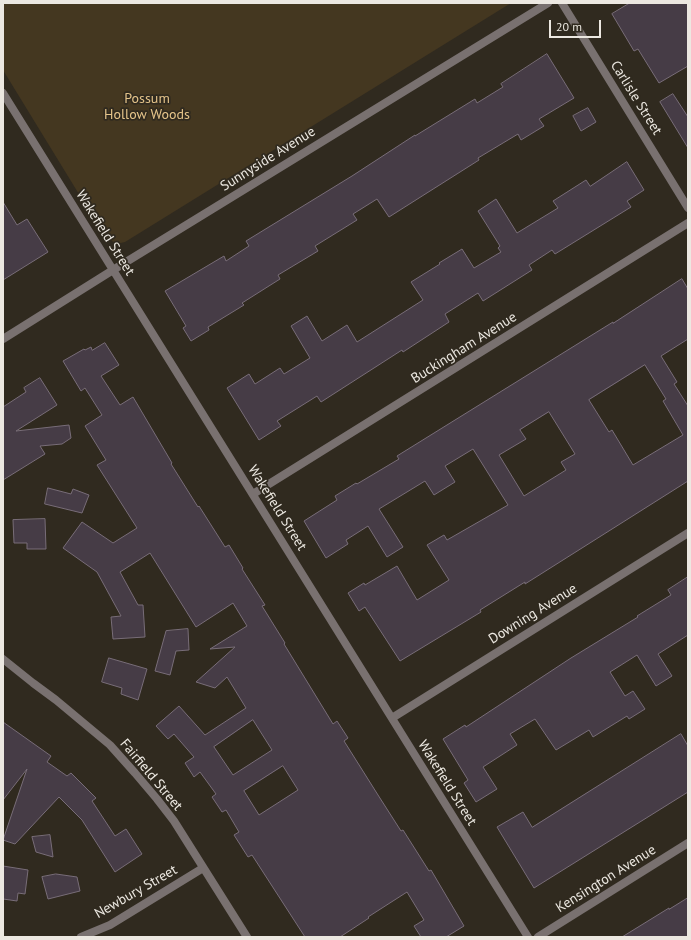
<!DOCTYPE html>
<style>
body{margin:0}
#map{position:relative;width:691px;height:940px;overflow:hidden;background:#302a1f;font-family:"PT Sans",sans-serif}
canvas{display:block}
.frame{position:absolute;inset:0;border:4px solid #ece8e1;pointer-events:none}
.scale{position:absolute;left:549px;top:20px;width:52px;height:18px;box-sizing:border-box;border:2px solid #ece8e1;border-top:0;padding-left:5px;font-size:12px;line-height:14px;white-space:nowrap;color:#ece8e1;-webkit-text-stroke:3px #302a1f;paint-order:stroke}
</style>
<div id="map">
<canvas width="691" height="940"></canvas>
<div class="frame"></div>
<div class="scale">20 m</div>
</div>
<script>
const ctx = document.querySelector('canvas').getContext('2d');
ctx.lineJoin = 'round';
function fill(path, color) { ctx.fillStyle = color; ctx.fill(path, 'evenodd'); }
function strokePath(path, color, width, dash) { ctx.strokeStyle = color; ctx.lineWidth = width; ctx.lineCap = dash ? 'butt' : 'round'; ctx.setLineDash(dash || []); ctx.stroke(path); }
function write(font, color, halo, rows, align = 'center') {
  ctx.font = font + ' "PT Sans",sans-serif'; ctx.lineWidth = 3.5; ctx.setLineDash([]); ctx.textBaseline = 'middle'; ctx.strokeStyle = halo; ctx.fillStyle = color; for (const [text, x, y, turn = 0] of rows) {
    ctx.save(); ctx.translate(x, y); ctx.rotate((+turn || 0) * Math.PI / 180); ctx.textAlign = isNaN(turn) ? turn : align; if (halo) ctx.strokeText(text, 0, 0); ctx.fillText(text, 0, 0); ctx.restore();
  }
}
const green = new Path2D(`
 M 3,3 L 511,3 L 125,242 L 116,244 L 104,235 L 3,70 Z`);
const building = new Path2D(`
 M 630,3 L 688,3 L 688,66 L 659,83 L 638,49 L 634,51 L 612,14 Z
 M 547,54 L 574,98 L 539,119 L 544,126 L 521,140 L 518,134 L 478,158 L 479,160 L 389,217 L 377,199 L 353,214 L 357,220 L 315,246 L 318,251 L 278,275 L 280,279 L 242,303 L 244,305 L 208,327 L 209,330 L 191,341 L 183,328 L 186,326 L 165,291 L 224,256 L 226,261 L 249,246 L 246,241 L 352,176 L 415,135 L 415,136 L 475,99 L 477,103 L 503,87 L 501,84 Z
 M 673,94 L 688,117 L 688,148 L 660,102 Z
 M 588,108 L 596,122 L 581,131 L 573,116 Z
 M 627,162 L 644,190 L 627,201 L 631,207 L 555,254 L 552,250 L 529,265 L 532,270 L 483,301 L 478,293 L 445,314 L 449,322 L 403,352 L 402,350 L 321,402 L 317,396 L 277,421 L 281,426 L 259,440 L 227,388 L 249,374 L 255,384 L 280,368 L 284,374 L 310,358 L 291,326 L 307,316 L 322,341 L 347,325 L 357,342 L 423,300 L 411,282 L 440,264 L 439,263 L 462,249 L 474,268 L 501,252 L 498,248 L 500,246 L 478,211 L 496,199 L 517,233 L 558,208 L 553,201 L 586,180 L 590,186 Z
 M 3,202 L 17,225 L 27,219 L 48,252 L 3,280 Z
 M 682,279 L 688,289 L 688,339 L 661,356 L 677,382 L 674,384 L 688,406 L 688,481 L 525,584 L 525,582 L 480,610 L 481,612 L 400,661 L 365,607 L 359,611 L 348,593 L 364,583 L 365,585 L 397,566 L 417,600 L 449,580 L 427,545 L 444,535 L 447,540 L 508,505 L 473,449 L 445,466 L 455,482 L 434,495 L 425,481 L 379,509 L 403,547 L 387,557 L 368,526 L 346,540 L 348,544 L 326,558 L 304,521 L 337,500 L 335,496 L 356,483 L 357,484 L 399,459 L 397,456 L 592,335 L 613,322 L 613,323 ZM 645,365 L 666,399 L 663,401 L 683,435 L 633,465 L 612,430 L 609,432 L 589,400 ZM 549,412 L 575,454 L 561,462 L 566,470 L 524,496 L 499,455 L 526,439 L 520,430 Z
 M 105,343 L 119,365 L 101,376 L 120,405 L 133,397 L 172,463 L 171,464 L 198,507 L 199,506 L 225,547 L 229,545 L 243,568 L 242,569 L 265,605 L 262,606 L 285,643 L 284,644 L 333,724 L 337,721 L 348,738 L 344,741 L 378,795 L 401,831 L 403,830 L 429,871 L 431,870 L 464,926 L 446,937 L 421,937 L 414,926 L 424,920 L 407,892 L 368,917 L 369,918 L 340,937 L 305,937 L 252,855 L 248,857 L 234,835 L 239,832 L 226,810 L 222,812 L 212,797 L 216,794 L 200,772 L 194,777 L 185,763 L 194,757 L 174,734 L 168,739 L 156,726 L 179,706 L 205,735 L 246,708 L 227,677 L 215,688 L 196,682 L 235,647 L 210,649 L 247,626 L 233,603 L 196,627 L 150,553 L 120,572 L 138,605 L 143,605 L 145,637 L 113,639 L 111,617 L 121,616 L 97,572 L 63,548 L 82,522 L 113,543 L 137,528 L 97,465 L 106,460 L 85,426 L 102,415 L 85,388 L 81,391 L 63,361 L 84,349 L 85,350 L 91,347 L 92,350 ZM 253,720 L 272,750 L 233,775 L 214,747 ZM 283,766 L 298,790 L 259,815 L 244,791 Z
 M 40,378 L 57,405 L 16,431 L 69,425 L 71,438 L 62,444 L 40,446 L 45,454 L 3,480 L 3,407 L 26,392 L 24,388 Z
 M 48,488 L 71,494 L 73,489 L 89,495 L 82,513 L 45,504 Z
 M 45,519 L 46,549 L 27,549 L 27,543 L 14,543 L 13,520 Z
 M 688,577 L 688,635 L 658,654 L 672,676 L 656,686 L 637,655 L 610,672 L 625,696 L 633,691 L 645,709 L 629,719 L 627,716 L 593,737 L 589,730 L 556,750 L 535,719 L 510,734 L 517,745 L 483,767 L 497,789 L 476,802 L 464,783 L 468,780 L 443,739 L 465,725 L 466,727 L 571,658 L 638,617 L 637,616 L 671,595 L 668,590 Z
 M 188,629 L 189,650 L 176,651 L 170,675 L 155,671 L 166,631 Z
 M 109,658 L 147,669 L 138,700 L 121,694 L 122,688 L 102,682 Z
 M 3,722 L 51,756 L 47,762 L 67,776 L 71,773 L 96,798 L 92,801 L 115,836 L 126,829 L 142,854 L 115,872 L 82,820 L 59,797 L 15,844 L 3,840 L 27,769 L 3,800 Z
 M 681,734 L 688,746 L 688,792 L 534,888 L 497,827 L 523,812 L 532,827 Z
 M 50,835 L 53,857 L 36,852 L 32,837 Z
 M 3,866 L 28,870 L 25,894 L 18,893 L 17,901 L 3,899 Z
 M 56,874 L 77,877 L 80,891 L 48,899 L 42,877 Z
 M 688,898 L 688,937 L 622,937 L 669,908 L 669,909 Z`);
const minor = new Path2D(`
 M 562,3 L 688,208
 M 3,93 L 528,937
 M 3,339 L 113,270 L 548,3
 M 253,494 L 688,223
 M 3,659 L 33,683 L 56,700 L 110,745 L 135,773 L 157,799 L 174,821 L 247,937
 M 392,718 L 688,533
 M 81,937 L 110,925 L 203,868
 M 538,937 L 688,843`);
const streetNames = [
 ["Carlisle Street",636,98,58],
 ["Sunnyside Avenue",268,159,-32],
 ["Wakefield Street",105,233,58],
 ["Buckingham Avenue",464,348,-32],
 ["Wakefield Street",277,508,58],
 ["Downing Avenue",533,614,-32],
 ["Fairfield Street",151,775,50],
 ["Wakefield Street",447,783,58],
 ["Kensington Avenue",606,879,-32],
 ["Newbury Street",136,892,-30]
];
const parkNames = [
 ["Possum",147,99],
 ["Hollow Woods",147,115]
];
fill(green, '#443720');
fill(building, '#463c46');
strokePath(building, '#786d78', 1);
strokePath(minor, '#797170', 8);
write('14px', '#ece8e1', '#302a1f', streetNames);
write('14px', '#e5c48a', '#302a1f', parkNames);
</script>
